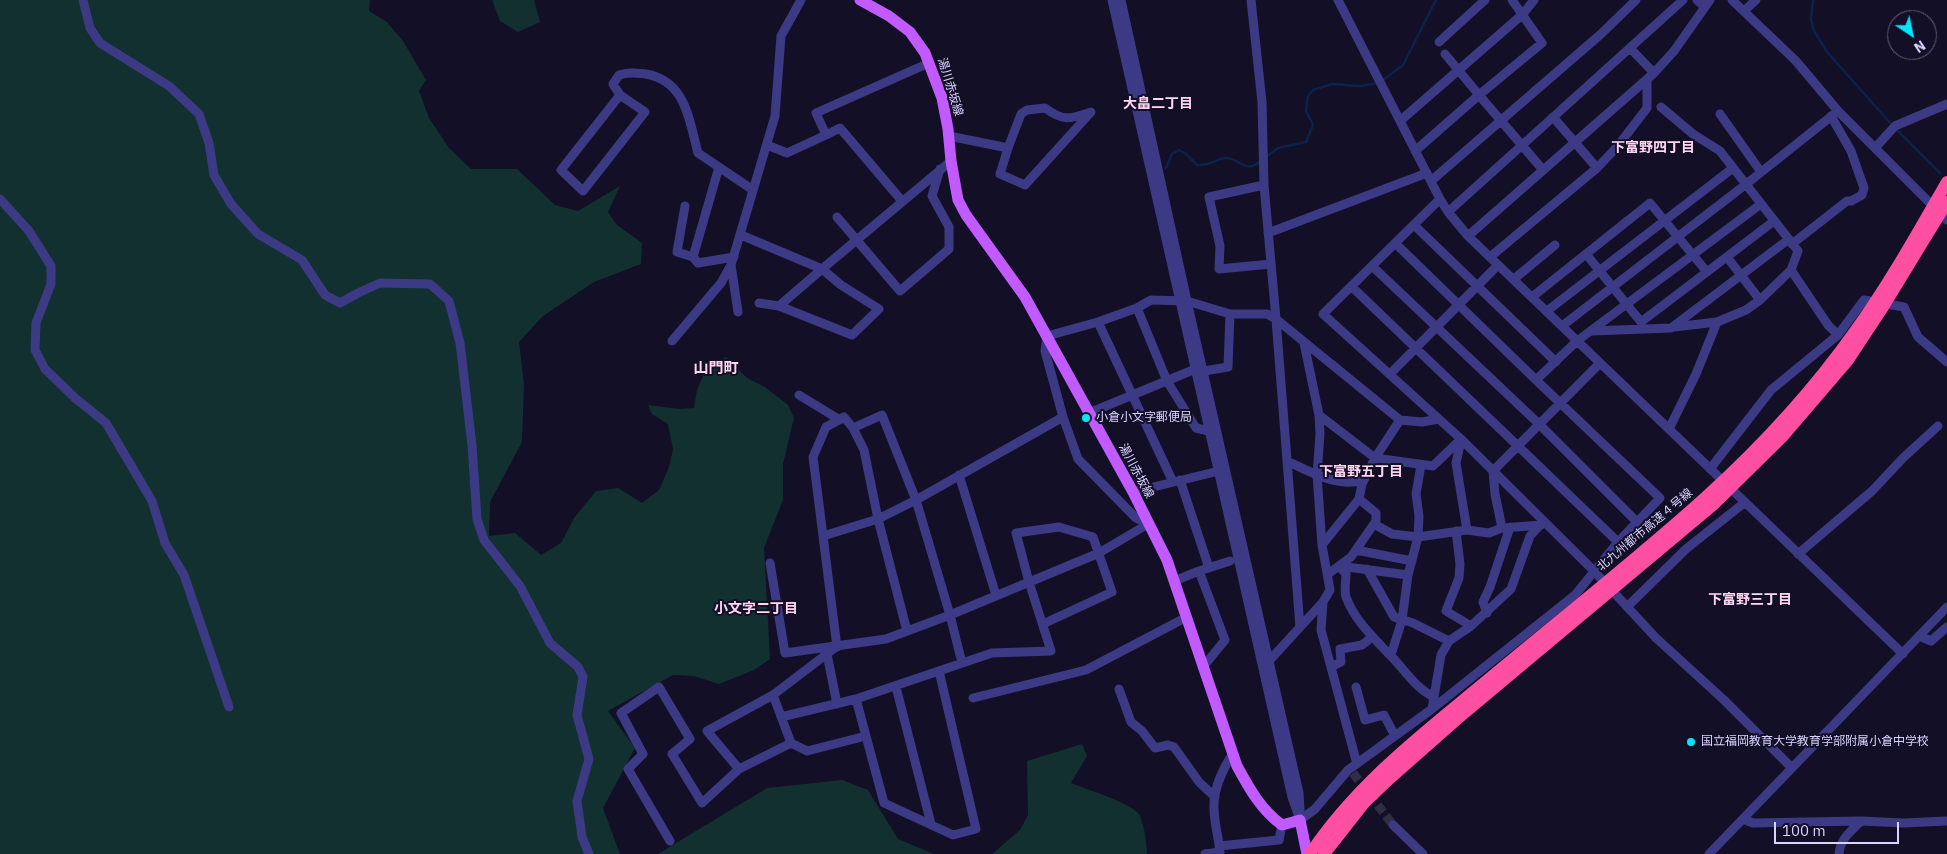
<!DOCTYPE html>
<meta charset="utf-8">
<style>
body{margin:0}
#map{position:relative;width:1947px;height:854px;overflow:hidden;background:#130f26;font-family:"IBM Plex Sans",sans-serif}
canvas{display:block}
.north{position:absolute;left:1887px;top:10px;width:50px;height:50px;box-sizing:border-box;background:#130f26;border:1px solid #625e7d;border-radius:50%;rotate:146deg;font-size:14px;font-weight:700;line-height:20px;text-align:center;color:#d9d4ff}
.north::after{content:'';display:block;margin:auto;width:18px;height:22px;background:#00e5ff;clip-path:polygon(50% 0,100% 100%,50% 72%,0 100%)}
.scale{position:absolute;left:1774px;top:822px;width:125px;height:22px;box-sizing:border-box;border:2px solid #d9d4ff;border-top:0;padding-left:6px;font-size:15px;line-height:18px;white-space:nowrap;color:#d9d4ff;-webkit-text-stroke:4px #130f26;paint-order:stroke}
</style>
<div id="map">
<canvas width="1947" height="854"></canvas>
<div class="north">N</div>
<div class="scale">100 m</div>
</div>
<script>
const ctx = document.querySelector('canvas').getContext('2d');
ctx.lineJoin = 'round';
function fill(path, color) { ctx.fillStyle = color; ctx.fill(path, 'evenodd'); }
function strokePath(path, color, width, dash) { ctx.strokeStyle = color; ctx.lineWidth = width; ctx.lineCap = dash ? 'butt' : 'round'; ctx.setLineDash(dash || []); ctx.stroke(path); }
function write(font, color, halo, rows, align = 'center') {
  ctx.font = font + ' "IBM Plex Sans","Noto Sans JP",sans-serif'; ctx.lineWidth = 4; ctx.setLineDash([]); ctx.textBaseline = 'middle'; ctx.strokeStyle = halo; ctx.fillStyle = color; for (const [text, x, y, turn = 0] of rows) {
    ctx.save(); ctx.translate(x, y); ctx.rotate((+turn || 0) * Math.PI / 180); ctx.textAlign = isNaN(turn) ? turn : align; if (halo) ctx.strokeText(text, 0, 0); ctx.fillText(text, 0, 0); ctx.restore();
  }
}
const green = new Path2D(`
 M 0,0 L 370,0 L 369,11 L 387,22 L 403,41 L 426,80 L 419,91 L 429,118 L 449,148 L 471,169 L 517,169 L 555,205 L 578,211 L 620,186 L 608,212 L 617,225 L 642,243 L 641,264 L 594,282 L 543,316 L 519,342 L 524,385 L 522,442 L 490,502 L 489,536 L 515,533 L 541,555 L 561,543 L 574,518 L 596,491 L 618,488 L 642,503 L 659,490 L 669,467 L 673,449 L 668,424 L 652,414 L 648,405 L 680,409 L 694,408 L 697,390 L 706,369 L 726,357 L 747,378 L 765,387 L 788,405 L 794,418 L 783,464 L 783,500 L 764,548 L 770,659 L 754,670 L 719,684 L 694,676 L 673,675 L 608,711 L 635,748 L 603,808 L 620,854 L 0,854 Z
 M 492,0 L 534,0 L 540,22 L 518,32 L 500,21 Z
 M 1082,744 L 1087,756 L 1071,783 C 1086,789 1128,802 1138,813 C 1144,821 1147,844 1147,854 L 992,854 L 1020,830 L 1028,815 L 1027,761 Z
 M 842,780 L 868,790 L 898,839 L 934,854 L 658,854 L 767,788 Z`);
const stream = new Path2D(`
 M 1813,0 L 1811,19 L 1814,31 L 1828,53 L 1892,125 L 1940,173
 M 1383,80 L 1403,65 L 1436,0
 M 1266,157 L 1278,148 L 1306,142 L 1313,125 L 1306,111 L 1308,96 L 1313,90 L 1332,84 L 1360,86 L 1378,83
 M 1166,168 L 1172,154 L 1179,150 L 1185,153 L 1197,165 C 1212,166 1215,159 1225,158 C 1240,157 1244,176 1262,160`);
const minorTunnel = new Path2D(`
 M 1353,773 L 1393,825`);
const minor = new Path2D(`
 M 83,0 L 90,28 L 100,43 L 169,86 L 199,114 L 209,143 L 214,175 L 231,204 L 258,234 L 302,260 L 325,295 L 340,303 L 358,293 L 380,283 L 430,284 L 449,301 L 460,343 L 472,445 L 477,519 L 484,540 L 520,586 L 550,643 L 578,667 L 583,677 L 577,715 L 589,759 L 577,801 L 582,837 L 589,854
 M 1112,0 L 1292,797 L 1300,820
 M 1121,0 L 1187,301 L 1299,793 L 1300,810
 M 1251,0 L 1262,102 L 1264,185 L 1276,319 L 1300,627
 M 1338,0 L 1440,199 L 1448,212 L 1468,236 L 1903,654
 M 1512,0 L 1542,43 L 1479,95 L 1543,170
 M 1697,0 L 1705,7
 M 1732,0 L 1796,61 L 1838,111 L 1947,220
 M 1744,11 L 1756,0
 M 1439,42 L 1485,0
 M 1630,48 L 1654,73
 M 620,95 L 645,112 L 583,191 L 561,170 Z
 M 620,95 L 613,84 L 619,75 C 629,72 636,73 646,74 C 686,81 689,120 698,153 L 753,190
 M 1661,107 L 1693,134 L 1720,151 L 1798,251 L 1791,270 L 1760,300 L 1746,310 L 1717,322 L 1696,374 L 1669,429
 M 1720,114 L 1761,172
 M 1553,117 L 1597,168
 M 1400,121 L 1523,14 L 1534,0
 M 826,135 L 840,128 L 902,201
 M 949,136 L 1008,148 L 1000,174 L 1025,185 L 1091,112 C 1070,119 1064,122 1045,108 L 1027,110 L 1021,114 L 1008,148
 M 767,145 L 787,153 L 826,135 L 816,113 L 929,63
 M 1875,148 L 1895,126 L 1947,104
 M 1415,151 L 1479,95 L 1445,54
 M 1431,181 L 1601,34 L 1636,0
 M 1264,185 L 1209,197 L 1220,246 L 1219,269 L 1271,264
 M 0,199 L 29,231 L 51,266 L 51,284 L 36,323 L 35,350 L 45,369 L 75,398 L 106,423 L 152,501 L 165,543 L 184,575 L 229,707
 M 1440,199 L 1323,314 L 1461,439 L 1594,571 L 1656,638 L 1724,700 L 1792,768
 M 685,206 L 677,252 L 693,257 L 698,263 L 734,257
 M 1448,212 L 1683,0
 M 837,217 L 900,291 L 949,249 L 949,227 L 932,196 L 940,169
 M 1414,225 L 1556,362
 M 1268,233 L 1427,173
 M 741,235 L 822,269 L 951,161
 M 1468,236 L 1654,73 L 1674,51 L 1710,0
 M 1396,244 L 1536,380
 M 1792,244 L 1847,201 L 1851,201 L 1862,195 L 1864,188 L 1851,151 L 1831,116
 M 1586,254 L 1641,322 L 1774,221
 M 693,257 L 719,167
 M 1490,257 L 1597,168 L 1617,147 L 1647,108 L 1647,81
 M 1727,257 L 1760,300
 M 731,265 L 738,312
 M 1372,266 L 1539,424 L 1637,522
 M 822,269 L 841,285 L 879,309 L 852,335 L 779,306 Z
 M 1791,270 L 1828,325 L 1838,335
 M 1514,279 L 1555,245
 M 1351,286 L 1618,542
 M 1532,297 L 1650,203 L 1707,272
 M 759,303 L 779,306
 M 1137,308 L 1167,381 L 1196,428 L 1209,431
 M 1547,311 L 1733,168
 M 1098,322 L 1173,482
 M 1562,326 L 1745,185 L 1838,111
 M 1674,327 L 1717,322
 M 1592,331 L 1671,328 L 1789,239
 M 672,341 L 721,283 L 731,265 L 775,116 L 781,36 L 801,0
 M 1204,371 L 1228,367 L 1230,314
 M 1390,374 L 1498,265
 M 799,395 L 840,420
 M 1089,413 L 1200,367
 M 1319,415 L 1375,458 L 1433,466 L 1461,439
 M 1063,417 L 1078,459 L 1136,518 L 1148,524
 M 1461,440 L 1456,463 L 1467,530
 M 1287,461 C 1310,472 1338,488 1364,480
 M 1710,469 L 1771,390 L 1838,335 L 1864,300 L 1904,307 L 1918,337 L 1947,362
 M 959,475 L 996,595
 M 1180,480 L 1209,568
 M 1133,492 L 1223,470
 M 1374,524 L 1392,534 L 1418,537 L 1467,530 L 1489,533 L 1502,528 L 1541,525
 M 1502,528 L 1495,494 L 1493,471 L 1600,363
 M 1456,531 L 1460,564 L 1459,578 L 1446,611 L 1471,626
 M 823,536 L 813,457 L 826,427 L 844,417 L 853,428
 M 1322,545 L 1359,499 L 1362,484 L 1375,458 L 1400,420
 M 1356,550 L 1412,561
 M 1798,554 L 1872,491 L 1903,458 L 1938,426
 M 770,563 L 785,653 L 886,639 L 950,615 L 1099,553 L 1148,524
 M 1339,566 L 1346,574 C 1346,581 1344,591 1346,597 C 1355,621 1373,637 1390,655 C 1406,671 1414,687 1434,697
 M 1339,566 L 1408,575
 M 1367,569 L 1394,617 L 1413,623 L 1449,641
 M 1328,574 L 1351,557 L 1376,521 L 1376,513 L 1359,499
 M 1174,581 L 1199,571
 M 1323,602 L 1321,630 L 1331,667
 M 1627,607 L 1686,549 L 1744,503
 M 1487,613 L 1483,602 L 1490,587 L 1510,527
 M 907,631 L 878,519 L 864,450 L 853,428 L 882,415 L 916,500 L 950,615 L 962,663
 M 1919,636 L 1931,641 L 1947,627
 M 837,647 L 823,536 L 878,519 L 916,500 L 1063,417 L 1045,351 L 1047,336 L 1098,322 L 1137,308 L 1151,300 L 1187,301 L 1230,314 L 1267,314 L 1276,319 L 1400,420 L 1422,422 L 1439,419
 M 827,654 L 837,704
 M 1391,655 L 1402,620 L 1408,575 L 1418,537 L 1419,516 L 1416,494 L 1421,465
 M 1269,661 L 1323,602 L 1330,590 L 1322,545 L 1317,475 L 1320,434 L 1319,415 L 1304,343
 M 1203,667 L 1225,640 L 1199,571 L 1230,561
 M 896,687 L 931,824
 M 1356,687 L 1365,720 L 1384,715 L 1395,736
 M 1119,689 L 1131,722 L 1142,731 L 1155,748 L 1168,745 L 1174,747 L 1199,782 L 1215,797
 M 973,698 L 1086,670 L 1185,618
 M 856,699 L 884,803 L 953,835 L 976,829 L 939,671
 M 1432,709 L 1575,595 L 1618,542 L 1660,498 L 1536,380 L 1577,341 L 1761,204
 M 781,717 L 856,699 L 992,653 L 1051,651 L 1029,582 L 1016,533 L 1059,527 L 1093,537 L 1112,592 L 1043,624
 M 791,743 L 807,751 L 866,736
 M 1357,764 L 1331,667 L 1341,662 L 1340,649 L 1362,645 L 1372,637
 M 739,769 L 707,731 L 773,695 L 836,647
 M 1743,819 L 1753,823 L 1861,821 L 1903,823 L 1947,821
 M 1300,820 L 1315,809 L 1348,770 L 1432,709 L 1441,655 L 1449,641 L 1471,626 L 1511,589 L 1530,536 L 1544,521
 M 1393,825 L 1423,854
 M 670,841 L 628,769 L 643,754 L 621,713 L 659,687 L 690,739 L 672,754 L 702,803 L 739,769 L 791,743 L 773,695
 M 1219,846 L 1279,840 L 1282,825
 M 1205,854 L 1220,852
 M 1220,854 C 1219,838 1214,823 1214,808 C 1213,788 1223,769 1233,753
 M 1709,854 L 1947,607
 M 1839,854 C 1840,839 1851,831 1861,821`);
const major = new Path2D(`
 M 860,0 L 889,16 L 910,32 L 925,53 L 942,98 L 948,129 L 951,161 L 958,200 L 966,215 L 1025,297 L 1133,492 L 1167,560 L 1237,766 C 1249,788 1261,810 1282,825 L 1300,820 L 1307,854`);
const highwayBridge = new Path2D(`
 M 1310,854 C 1356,785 1420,736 1483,684 C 1557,622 1634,562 1706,497 C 1761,447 1813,391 1856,330 C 1890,283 1918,232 1947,182
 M 1324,854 L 1364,803 L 1388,780 L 1456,720 L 1713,505 L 1782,437 L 1848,360 L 1881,310 L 1947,202`);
const markers = [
 [1086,418,5,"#00e5ff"],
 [1691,742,5,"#00e5ff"]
];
const streetNames = [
 ["湯川赤坂線",950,87,73],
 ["湯川赤坂線",1136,471,62],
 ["北九州都市高速４号線",1645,530,-40]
];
const poiNames = [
 ["小倉小文字郵便局",1096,418],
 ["国立福岡教育大学教育学部附属小倉中学校",1701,742]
];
const neighbourhoodNames = [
 ["大畠二丁目",1158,104],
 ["下富野四丁目",1653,148],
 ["下富野五丁目",1361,472],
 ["下富野三丁目",1750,600],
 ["小文字二丁目",756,609]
];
const quarterNames = [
 ["山門町",716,369]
];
fill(green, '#12302f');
strokePath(stream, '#0c2248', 2.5);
strokePath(minorTunnel, '#312d47', 9, [9, 4.5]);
strokePath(minor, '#3d3a85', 9);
strokePath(major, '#c25bff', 11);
strokePath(highwayBridge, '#ff4fa3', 12);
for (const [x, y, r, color] of markers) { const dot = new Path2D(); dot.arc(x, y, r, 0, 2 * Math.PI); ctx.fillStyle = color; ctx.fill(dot); strokePath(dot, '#130f26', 2); }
write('12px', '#d9d4ff', '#130f26', streetNames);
write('12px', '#d9d4ff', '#130f26', poiNames, 'left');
write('bold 14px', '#ffd6f0', '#130f26', neighbourhoodNames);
write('bold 15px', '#ffd6f0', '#130f26', quarterNames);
</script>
